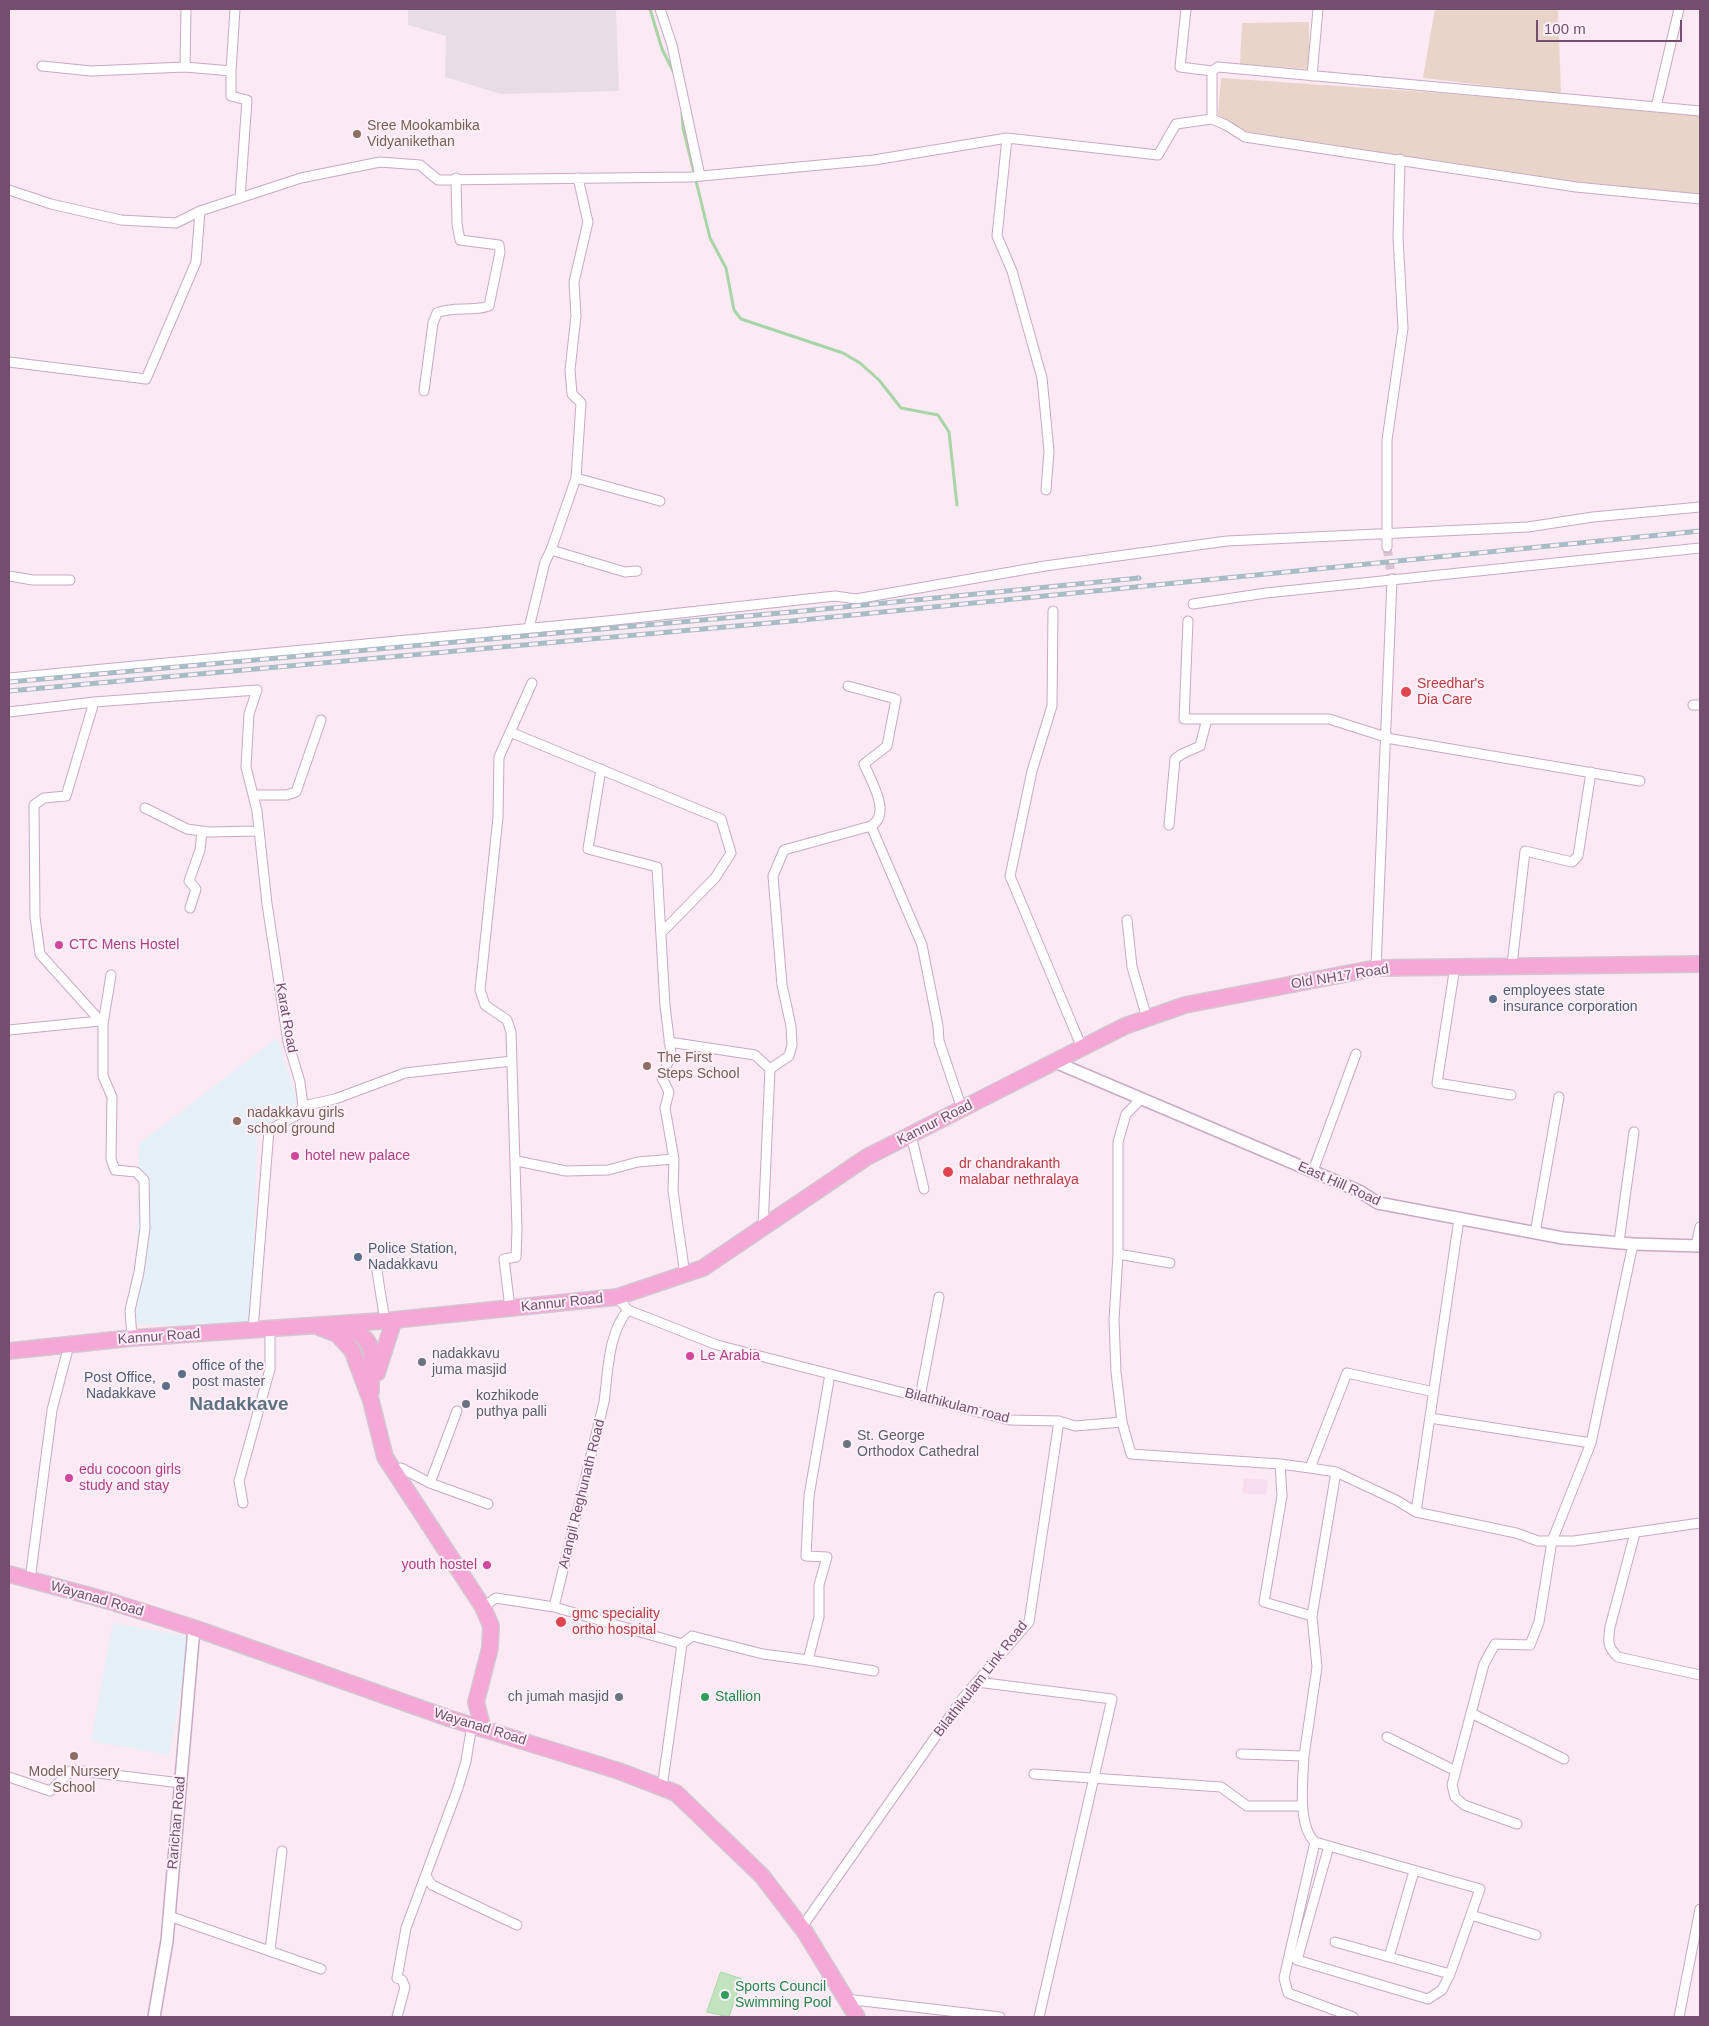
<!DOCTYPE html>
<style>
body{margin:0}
#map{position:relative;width:1709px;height:2026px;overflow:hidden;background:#fbe9f4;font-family:Arial,sans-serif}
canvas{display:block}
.frame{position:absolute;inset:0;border:10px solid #744e6f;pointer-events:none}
.scale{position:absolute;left:1536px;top:20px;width:146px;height:22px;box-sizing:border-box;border:2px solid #744e6f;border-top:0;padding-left:6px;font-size:15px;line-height:18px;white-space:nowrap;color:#744e6f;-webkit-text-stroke:4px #fef0f8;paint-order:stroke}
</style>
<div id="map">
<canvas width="1709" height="2026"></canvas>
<div class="frame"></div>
<div class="scale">100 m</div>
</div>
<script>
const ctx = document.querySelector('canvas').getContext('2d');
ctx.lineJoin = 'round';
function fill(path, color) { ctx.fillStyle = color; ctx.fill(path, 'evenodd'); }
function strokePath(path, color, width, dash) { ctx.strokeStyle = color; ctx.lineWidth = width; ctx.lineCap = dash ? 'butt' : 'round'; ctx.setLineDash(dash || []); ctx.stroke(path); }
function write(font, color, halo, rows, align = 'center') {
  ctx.font = font + ' Arial,sans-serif'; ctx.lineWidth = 4; ctx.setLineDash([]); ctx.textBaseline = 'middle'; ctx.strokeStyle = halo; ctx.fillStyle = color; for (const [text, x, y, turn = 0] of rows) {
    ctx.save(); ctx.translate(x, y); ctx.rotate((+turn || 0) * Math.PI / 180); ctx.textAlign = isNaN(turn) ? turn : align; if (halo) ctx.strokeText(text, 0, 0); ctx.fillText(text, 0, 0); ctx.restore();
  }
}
const residential = new Path2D(`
 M 1244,1478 L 1268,1480 L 1266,1495 L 1242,1493 Z`);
const industrial = new Path2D(`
 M 408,9 L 616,9 L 619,91 L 501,94 L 445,77 L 446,36 L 408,25 Z`);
const education = new Path2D(`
 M 277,1038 L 297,1099 L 294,1109 L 257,1134 L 252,1327 L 135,1324 L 139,1144 Z
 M 113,1623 L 191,1637 L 169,1755 L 91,1741 Z`);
const green = new Path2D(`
 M 1435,9 L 1558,9 L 1561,94 L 1423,78 Z
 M 1309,22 L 1309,69 L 1240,64 L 1242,23 Z
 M 1221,78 L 1441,93 L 1700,116 L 1700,194 L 1578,182 L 1248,132 L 1218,115 Z`);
const water = new Path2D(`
 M 721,1972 L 742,1979 L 729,2017 L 707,2012 Z`);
const stream = new Path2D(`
 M 650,9 L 662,49 L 675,75
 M 682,113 L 683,128 L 710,238 L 726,268 L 734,310 L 741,319 L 843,353 L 860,363 L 879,380 L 901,408 L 938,415 L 949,432 L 957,505`);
const minorTunnel = new Path2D(`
 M 1387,547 L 1392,579`);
const minor = new Path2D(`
 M 186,9 L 185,67 L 231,71
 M 235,9 L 231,71 L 231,96 L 247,100 L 240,198
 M 660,9 L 672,45 L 700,176
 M 1186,9 L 1180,67 L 1212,71
 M 42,66 L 91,71 L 185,67
 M 1312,76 L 1318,9
 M 1656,107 L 1679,9
 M 1700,111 L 1218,67 L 1212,71 L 1212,119 L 1226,125 L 1245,137 L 1576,187 L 1700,199
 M 1007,138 L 997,236 L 1012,271 L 1042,378 L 1049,451 L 1046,490
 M 578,178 L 588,222 L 574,282 L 576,316 L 570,370 L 572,394 L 581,403 L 576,478 L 551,550 L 625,572 L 637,571
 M 9,190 L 51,204 L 121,220 L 176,223 L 200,211 L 301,178 L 380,162 L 420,165 L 438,180 L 691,177 L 874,160 L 1007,138 L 1158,155 L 1176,124 L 1212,119
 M 9,362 L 146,379 L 196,262 L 200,211
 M 424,391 L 433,323 L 437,313 C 454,306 471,312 489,306 L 500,252 L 499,245 L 460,240 L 457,224 L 456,178
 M 576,478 L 660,501
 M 1387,547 L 1387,440 L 1403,328 L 1398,237 L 1400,159
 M 9,576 L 33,580 L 70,580
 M 1193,604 L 1266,593 L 1700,548
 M 1053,611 L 1052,706 L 1032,771 L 1010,876 L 1082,1048
 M 1188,621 L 1184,719 L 1329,719 L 1392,739 L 1640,781
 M 529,628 L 545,562 L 551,550
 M 9,678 L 607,621 L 835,596 L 856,599 L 1045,566 L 1227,541 L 1528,527 L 1593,517 L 1700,507
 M 94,702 L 66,796 L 44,798 L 34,805 L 35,917 L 40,954 L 103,1024 L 103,1076 L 112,1097 L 111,1159 L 115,1170 L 136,1172 L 144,1180 L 145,1228 L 139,1272 L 130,1310 L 132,1338
 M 1693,705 L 1700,705
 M 9,712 L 94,702 L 257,690 L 249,714 L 246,767 L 257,811 L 267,904 L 288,1042 L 300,1082 L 303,1106 L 297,1115 L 269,1130 L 253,1330
 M 510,732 L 721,819 L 731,853 L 715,878 L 661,933
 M 601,769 L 588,849 L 657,867 L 665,1006 L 671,1054 L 662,1078 L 669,1092 L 665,1108 L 674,1159 L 673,1191 L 685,1275
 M 253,795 L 287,795 L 296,792 L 321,720
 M 145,808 L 187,829 L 208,832 L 259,831
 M 1169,825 L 1175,759 L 1182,754 L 1200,746 L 1207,719
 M 871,826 L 922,945 L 938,1026 L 939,1041 L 962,1109
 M 190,908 L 196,889 L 189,881 L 200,850 L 202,831
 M 1127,920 L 1132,967 L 1147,1018
 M 1512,965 L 1525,851 L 1572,862 L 1578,856 L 1591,772
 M 1455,966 L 1437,1083 L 1511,1095
 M 1376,968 L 1392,579
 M 103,1024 L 111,975
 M 9,1030 L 100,1021
 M 669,1042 L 755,1055 L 770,1069 L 763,1228
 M 770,1069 L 789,1056 L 792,1045 L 791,1026 L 782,985 L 773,876 L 784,850 L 871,826 C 892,814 871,781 864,764 L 887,746 L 896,699 L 848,686
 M 303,1106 L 335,1099 L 405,1073 L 512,1061
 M 911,1135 L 924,1189
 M 517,1161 L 566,1171 L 608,1170 L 638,1162 L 674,1159
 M 1313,1171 L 1356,1054
 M 1535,1233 L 1559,1097
 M 1619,1242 L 1634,1132
 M 1696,1246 L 1700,1227
 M 1118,1254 L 1170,1263
 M 376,1265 L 385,1321
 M 617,1297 L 628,1310 L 717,1345 L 986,1414 L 1010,1420 L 1059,1421 L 1075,1426 L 1122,1422 L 1131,1454 L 1280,1464 L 1310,1468 L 1347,1373 L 1434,1392
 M 510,1308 L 504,1259 L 516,1257 L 517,1229 L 511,1032 L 507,1020 L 485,1005 L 480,990 L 498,817 L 499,757 L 532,683
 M 920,1397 L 939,1297
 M 1430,1418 L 1591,1443
 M 1122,1422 L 1116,1372 L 1114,1320 L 1118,1254 L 1118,1142 L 1126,1114 L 1141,1099
 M 1310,1468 L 1336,1472 L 1396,1500 L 1416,1512 L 1516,1533 L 1538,1541 L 1574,1541 L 1700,1523
 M 396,1472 L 401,1468 L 430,1483 L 488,1504
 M 430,1483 L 457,1411
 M 243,1503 L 239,1481 L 270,1369 L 270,1329
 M 1416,1512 L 1459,1219
 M 1635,1533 L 1610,1627 C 1608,1641 1607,1647 1618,1657 L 1700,1675
 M 30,1580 L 52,1410 L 69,1345
 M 483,1607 L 496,1598 L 554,1607 L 604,1402 C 608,1372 608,1333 628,1310
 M 554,1607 L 682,1644 L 662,1788
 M 1312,1616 L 1336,1472
 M 682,1644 L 692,1636 L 763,1654 L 808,1660 L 819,1617 L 819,1585 L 827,1557 L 806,1556 L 809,1496 L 830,1374
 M 808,1660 L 874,1671
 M 977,1682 L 1112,1699 L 1039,2017
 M 1471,1713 L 1564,1759
 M 1387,1737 L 1456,1771
 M 1241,1754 L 1304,1756 L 1317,1667 L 1312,1616 L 1264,1602 L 1282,1496 L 1280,1464
 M 1304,1756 C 1303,1778 1297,1826 1315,1842 L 1284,1978 L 1288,1993 L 1353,2017
 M 1034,1774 L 1221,1787 L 1247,1806 L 1301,1806
 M 9,1777 L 50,1791 L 72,1770 L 181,1783
 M 1517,1824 L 1464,1805 L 1455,1797 L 1452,1785 L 1484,1664 L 1495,1644 L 1530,1645 L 1539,1622 L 1552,1541 L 1591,1443 L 1633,1244
 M 1315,1842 L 1480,1889 L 1450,1974 L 1335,1942
 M 1329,1846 L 1297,1960 L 1428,1999 L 1442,1990 L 1450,1974
 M 426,1876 L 432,1885 L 517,1925
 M 1471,1915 L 1536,1935
 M 169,1916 L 321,1969
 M 802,1927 L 962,1699 L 1029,1622 L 1059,1421
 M 270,1950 L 282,1851
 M 1389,1957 L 1414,1871
 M 846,1999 L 1000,2017
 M 397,2017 L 405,1987 L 402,1980 L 397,1978 L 406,1928 L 458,1788 L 466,1761 L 472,1725
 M 1679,2017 L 1700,1909`);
const tertiary = new Path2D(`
 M 1055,1062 L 1359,1191 L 1378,1203 L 1563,1238 L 1633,1244 L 1700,1246
 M 154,2017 L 167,1941 L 194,1628`);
const primary = new Path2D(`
 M 319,1327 L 337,1334 L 352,1350 L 371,1401 L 385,1457 L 483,1607 L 491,1626 L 490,1648 L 476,1702 L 483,1729
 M 343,1327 C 382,1338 370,1359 371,1392
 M 9,1351 L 132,1338 L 394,1320 L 617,1297 L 703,1268 L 867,1157 L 1125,1026 L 1185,1005 L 1376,968 L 1700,964
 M 377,1373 L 394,1320
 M 9,1574 L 109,1601 L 194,1628 L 448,1718 L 619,1771 L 676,1793 L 762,1876 L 805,1932 L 857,2017`);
const rail = new Path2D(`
 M 9,682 L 803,611 L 1139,578
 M 9,691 L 792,621 L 1700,531`);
const markers = [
 [357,134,5,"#8d6e63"],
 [1406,692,6,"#e0444e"],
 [59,945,5,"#d1479c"],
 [1493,999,5,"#5c6f8a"],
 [647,1066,5,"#8d6e63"],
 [237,1121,5,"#8d6e63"],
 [295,1156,5,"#d1479c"],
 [948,1172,6,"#e0444e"],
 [358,1257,5,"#5c6f8a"],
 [690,1356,5,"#d1479c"],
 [422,1362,5,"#6b7280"],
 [182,1374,5,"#5c6f8a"],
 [166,1386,5,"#5c6f8a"],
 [466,1404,5,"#6b7280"],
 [847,1444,5,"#6b7280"],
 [69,1478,5,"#d1479c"],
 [487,1565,5,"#d1479c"],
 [561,1622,6,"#e0444e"],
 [619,1697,5,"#6b7280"],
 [705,1697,5,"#2e9e5b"],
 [74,1756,5,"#8d6e63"],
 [725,1995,5,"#2e9e5b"]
];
const educationNames = [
 ["Sree Mookambika",367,126],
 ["Vidyanikethan",367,142],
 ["The First",657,1058],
 ["Steps School",657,1074],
 ["nadakkavu girls",247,1113],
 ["school ground",247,1129],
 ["Model Nursery",74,1772,"center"],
 ["School",74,1788,"center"]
];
const healthNames = [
 ["Sreedhar's",1417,684],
 ["Dia Care",1417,700],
 ["dr chandrakanth",959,1164],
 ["malabar nethralaya",959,1180],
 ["gmc speciality",572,1614],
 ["ortho hospital",572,1630]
];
const hotelNames = [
 ["CTC Mens Hostel",69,945],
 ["hotel new palace",305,1156],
 ["Le Arabia",700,1356],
 ["edu cocoon girls",79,1470],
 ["study and stay",79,1486],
 ["youth hostel",477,1565,"right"]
];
const streetNames = [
 ["Old NH17 Road",1340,977,-9],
 ["Karat Road",286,1018,80],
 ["Kannur Road",935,1123,-27],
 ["East Hill Road",1339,1184,24],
 ["Kannur Road",562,1303,-6],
 ["Kannur Road",159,1337,-4],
 ["Bilathikulam road",957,1406,14],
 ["Arangil Reghunath Road",582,1494,-76],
 ["Wayanad Road",97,1599,16],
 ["Bilathikulam Link Road",981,1679,-52],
 ["Wayanad Road",480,1727,17],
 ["Rarichan Road",177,1823,-85]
];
const serviceNames = [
 ["employees state",1503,991],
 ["insurance corporation",1503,1007],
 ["Police Station,",368,1249],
 ["Nadakkavu",368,1265],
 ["office of the",192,1366],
 ["post master",192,1382],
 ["Post Office,",156,1378,"right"],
 ["Nadakkave",156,1394,"right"]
];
const worshipNames = [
 ["nadakkavu",432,1354],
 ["juma masjid",432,1370],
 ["kozhikode",476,1396],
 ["puthya palli",476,1412],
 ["St. George",857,1436],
 ["Orthodox Cathedral",857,1452],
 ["ch jumah masjid",609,1697,"right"]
];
const leisureNames = [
 ["Stallion",715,1697],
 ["Sports Council",735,1987],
 ["Swimming Pool",735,2003]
];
const districtNames = [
 ["Nadakkave",239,1405]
];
fill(residential, '#f7deef');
fill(industrial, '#e8dce5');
fill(education, '#e6f0f8');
fill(green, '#e8d4c8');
fill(water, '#c1e4bf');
strokePath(water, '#a9d5a6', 1);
strokePath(stream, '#a9d5a6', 3);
strokePath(minorTunnel, '#d9c2d3', 9, [9, 4.5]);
strokePath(minor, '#c8aac2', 11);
strokePath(tertiary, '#c8aac2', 14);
strokePath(primary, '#d3c6d1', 18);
strokePath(minor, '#fff', 9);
strokePath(tertiary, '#fff', 11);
strokePath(primary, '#f5a7d5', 15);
strokePath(rail, '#a8bcc5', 5);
strokePath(rail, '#fef0f8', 3, [9]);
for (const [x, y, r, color] of markers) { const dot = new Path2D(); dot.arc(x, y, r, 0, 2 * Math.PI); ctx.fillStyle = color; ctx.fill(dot); strokePath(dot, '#fef0f8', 2); }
write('14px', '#785e54', '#fef0f8', educationNames, 'left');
write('14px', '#be3a42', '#fef0f8', healthNames, 'left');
write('14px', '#b23c85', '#fef0f8', hotelNames, 'left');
write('14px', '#744e6f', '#fef0f8', streetNames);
write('14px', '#4e5e75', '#fef0f8', serviceNames, 'left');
write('14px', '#5b616d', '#fef0f8', worshipNames, 'left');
write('14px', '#27864d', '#fef0f8', leisureNames, 'left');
write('bold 19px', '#5e7283', '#fef0f8', districtNames);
</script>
